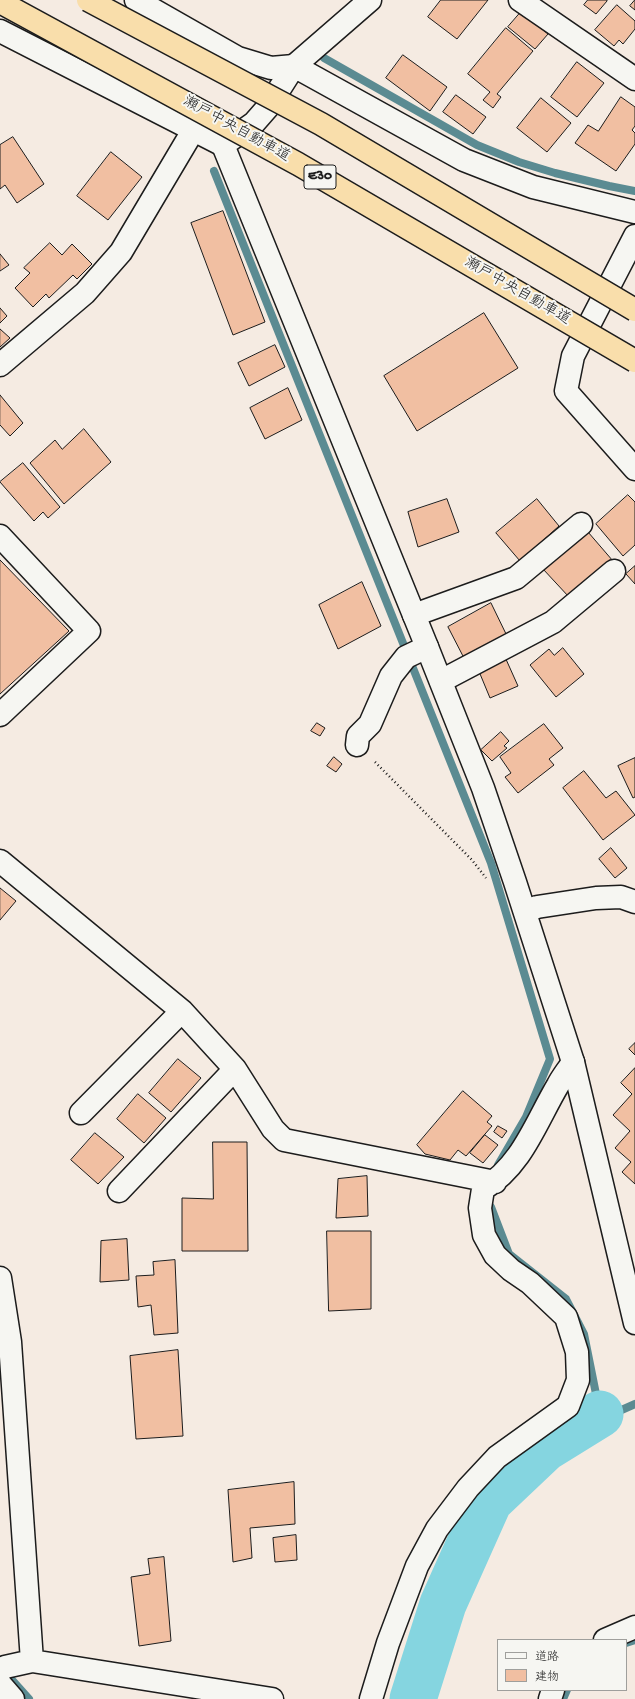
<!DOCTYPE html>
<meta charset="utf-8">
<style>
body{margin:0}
#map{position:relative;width:635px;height:1699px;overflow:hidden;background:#f5ebe2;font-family:"Gochi Hand","Klee One",sans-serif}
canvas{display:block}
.legend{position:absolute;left:497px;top:1639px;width:130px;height:52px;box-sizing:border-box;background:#f6f6f2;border:1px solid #9f9f9c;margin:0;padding:5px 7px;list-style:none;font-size:12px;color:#1c1c1c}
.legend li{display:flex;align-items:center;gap:8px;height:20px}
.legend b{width:20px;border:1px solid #9f9f9c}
</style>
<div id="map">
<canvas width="635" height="1699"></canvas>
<ul class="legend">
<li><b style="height:5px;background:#f6f6f2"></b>道路</li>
<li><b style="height:11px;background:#f1bfa2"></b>建物</li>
</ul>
</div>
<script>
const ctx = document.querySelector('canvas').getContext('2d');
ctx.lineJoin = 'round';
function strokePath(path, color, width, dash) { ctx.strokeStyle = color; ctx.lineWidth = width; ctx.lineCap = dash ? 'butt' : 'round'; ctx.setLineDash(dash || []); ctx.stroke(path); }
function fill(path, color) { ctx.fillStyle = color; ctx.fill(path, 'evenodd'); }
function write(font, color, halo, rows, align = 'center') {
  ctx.font = font + ' "Gochi Hand","Klee One",sans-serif'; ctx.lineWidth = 4; ctx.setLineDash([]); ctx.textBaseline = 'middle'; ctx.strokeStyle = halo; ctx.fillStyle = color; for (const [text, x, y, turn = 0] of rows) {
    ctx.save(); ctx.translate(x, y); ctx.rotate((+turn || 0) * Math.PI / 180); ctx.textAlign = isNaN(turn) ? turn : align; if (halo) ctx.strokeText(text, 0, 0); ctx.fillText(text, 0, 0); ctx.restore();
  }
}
const stream = new Path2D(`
 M 324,58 L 477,145 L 519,162 L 555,173 L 609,186 L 635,191
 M 214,171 L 491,863 L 550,1059 L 526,1117 L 498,1165
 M 491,1207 L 509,1254 L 566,1299 L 584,1334 L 600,1414 L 617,1412 L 635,1404
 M 626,1643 L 635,1640
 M 3,1670 L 29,1699
 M 563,1699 L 567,1690`);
const river = new Path2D(`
 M 413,1699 L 443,1604 L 489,1501 L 545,1448 L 600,1414`);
const building = new Path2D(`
 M 441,0 L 488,0 L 457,39 L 428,17 Z
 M 588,0 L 607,0 L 607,1 L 596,14 L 584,5 Z
 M 635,0 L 635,10 L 630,6 Z
 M 617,5 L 635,21 L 635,29 L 623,44 L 619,40 L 614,46 L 595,30 Z
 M 521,12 L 548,34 L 535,49 L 508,27 Z
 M 506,28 L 533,51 L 497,94 L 501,97 L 493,108 L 483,100 L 490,92 L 468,74 Z
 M 403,55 L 447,87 L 430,111 L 386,78 Z
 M 577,62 L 604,83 L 577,117 L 551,97 Z
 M 456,95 L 486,117 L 473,134 L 443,112 Z
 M 621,97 L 635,107 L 635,126 L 632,130 L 635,133 L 635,144 L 616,171 L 575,143 L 588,125 L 598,131 Z
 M 541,98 L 571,123 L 547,152 L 517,128 Z
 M 13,137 L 44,184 L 17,203 L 5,185 L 0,189 L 0,145 Z
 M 111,152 L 142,177 L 108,220 L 77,196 Z
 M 223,211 L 265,322 L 233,335 L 191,223 Z
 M 50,243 L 62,255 L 72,244 L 92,264 L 77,279 L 73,275 L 49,298 L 46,294 L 33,307 L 15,288 L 30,273 L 24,268 Z
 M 0,254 L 9,265 L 0,271 Z
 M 0,308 L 7,316 L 0,323 Z
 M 484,313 L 518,368 L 417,431 L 384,376 Z
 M 0,329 L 10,338 L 0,347 Z
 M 275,345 L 285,367 L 249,386 L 238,363 Z
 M 288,388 L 302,420 L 265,439 L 250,408 Z
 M 0,395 L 23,423 L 10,436 L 0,425 Z
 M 84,429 L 111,462 L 64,504 L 30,463 L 55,440 L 62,449 Z
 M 23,463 L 60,507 L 48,518 L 43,512 L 34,521 L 0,482 Z
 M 628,495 L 635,502 L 635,545 L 623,556 L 596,524 Z
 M 447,499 L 459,532 L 418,547 L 408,512 Z
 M 537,499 L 559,526 L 520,561 L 496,533 Z
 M 588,532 L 613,561 L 569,597 L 543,569 Z
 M 0,560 L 69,631 L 0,694 Z
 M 635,566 L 635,584 L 626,574 Z
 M 362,582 L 381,626 L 338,649 L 319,605 Z
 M 491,603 L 508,638 L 465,660 L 448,627 Z
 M 563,648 L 584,674 L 556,697 L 530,665 L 549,649 L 554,655 Z
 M 505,657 L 518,686 L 490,698 L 478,669 Z
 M 317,723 L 325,728 L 320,736 L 311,731 Z
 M 544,724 L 563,748 L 549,759 L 554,765 L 518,793 L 505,777 L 511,773 L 500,757 Z
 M 501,732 L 509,741 L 504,746 L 507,748 L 492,761 L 481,750 Z
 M 334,757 L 342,764 L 336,772 L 327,766 Z
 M 635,758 L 635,797 L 633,798 L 618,766 Z
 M 584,771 L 606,798 L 616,791 L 635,815 L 603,840 L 563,788 Z
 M 611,848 L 627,868 L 615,878 L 599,859 Z
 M 0,888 L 16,901 L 0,920 Z
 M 635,1043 L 635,1055 L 629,1049 Z
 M 178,1059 L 201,1078 L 171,1112 L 149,1093 Z
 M 635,1068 L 635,1184 L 622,1172 L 631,1162 L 615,1148 L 630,1131 L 613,1115 L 632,1094 L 621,1083 Z
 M 463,1091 L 492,1116 L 487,1122 L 492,1126 L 466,1156 L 458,1150 L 450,1160 L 425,1154 L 417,1145 Z
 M 138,1094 L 166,1118 L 144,1143 L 117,1119 Z
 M 498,1126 L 507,1131 L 502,1138 L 494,1132 Z
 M 95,1133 L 124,1157 L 98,1184 L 71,1160 Z
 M 485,1135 L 498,1145 L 483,1163 L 470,1153 Z
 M 213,1142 L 247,1142 L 248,1251 L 182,1251 L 182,1198 L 213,1199 Z
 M 367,1176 L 368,1216 L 336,1218 L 338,1179 Z
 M 327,1231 L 371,1231 L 371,1309 L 329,1311 Z
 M 127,1239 L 129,1280 L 100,1282 L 101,1241 Z
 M 175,1260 L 178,1333 L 154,1335 L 151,1305 L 138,1307 L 136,1276 L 154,1275 L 153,1262 Z
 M 178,1350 L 183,1436 L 136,1439 L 130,1356 Z
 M 294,1482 L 295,1524 L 250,1528 L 252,1558 L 233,1562 L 228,1490 Z
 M 296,1535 L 297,1560 L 275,1562 L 273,1538 Z
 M 164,1557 L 171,1641 L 139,1646 L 131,1577 L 150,1574 L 148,1559 Z`);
const path = new Path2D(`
 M 375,762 L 472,860 L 486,878`);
const minor = new Path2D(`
 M 136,0 L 238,58 L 271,68 L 294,66
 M 520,0 L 635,79
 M 0,31 L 223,145
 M 635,236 L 573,356 L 566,391 L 635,469
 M 0,365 L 85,293 L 121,252 L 194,129
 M 0,536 L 89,631 L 0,715
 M 414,615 L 516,578 L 581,524
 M 441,681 L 553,622 L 614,571
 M 357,745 L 358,736 L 370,724 L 391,676 L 406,657 L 427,647
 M 0,861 L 182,1011 L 235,1069 L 273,1129 L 284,1140 L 495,1182
 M 525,911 L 537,907 L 596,898 L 621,897 L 635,902
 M 81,1113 L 182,1011
 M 119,1191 L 235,1069
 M 0,1278 L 10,1342 L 32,1661 L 272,1699
 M 605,1640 L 635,1627
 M 0,1671 L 5,1667 L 32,1661
 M 0,1684 L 13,1699
 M 371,1699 L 388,1643 L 417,1566 L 437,1529 L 468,1488 L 497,1457 L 568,1406 L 578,1380 L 577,1352 L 566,1317 L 530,1283 L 511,1270 L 495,1255 L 484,1235 L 480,1208 L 483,1189 C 522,1166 536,1122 558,1085 C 562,1077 568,1070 573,1062
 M 550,1699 L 553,1690`);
const tertiary = new Path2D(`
 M 370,0 L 294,66 L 268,107 L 254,123 L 223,145 L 427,647 L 483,788 L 515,882 L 573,1062 L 635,1323
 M 294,66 L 464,160 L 533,187 L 635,212`);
const motorwayBridge = new Path2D(`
 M 88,0 L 321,124 L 635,310
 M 0,2 L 298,164 L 635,361`);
const shields = [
 [320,177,32]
];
const shieldNames = [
 ["E30",320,177]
];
const streetNames = [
 ["瀬戸中央自動車道",236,130,29],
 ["瀬戸中央自動車道",517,292,30]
];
strokePath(stream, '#5b8b92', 8);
strokePath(river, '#85d5e0', 47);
fill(building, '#f1bfa2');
strokePath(building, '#1c1c1c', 1);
strokePath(minor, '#1c1c1c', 25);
strokePath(tertiary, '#1c1c1c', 25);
strokePath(path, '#1c1c1c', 2.5, [1, 3]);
strokePath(minor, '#f6f6f2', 22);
strokePath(tertiary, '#f6f6f2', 22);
strokePath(motorwayBridge, '#1c1c1c', 25, []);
strokePath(motorwayBridge, '#f9deab', 22);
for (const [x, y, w] of shields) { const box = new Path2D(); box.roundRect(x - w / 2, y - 12, w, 24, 3); ctx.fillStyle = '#f6f6f2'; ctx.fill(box); strokePath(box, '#1c1c1c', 1); }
write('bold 14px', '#1c1c1c', null, shieldNames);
write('15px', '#1c1c1c', '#f6f6f2', streetNames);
</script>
